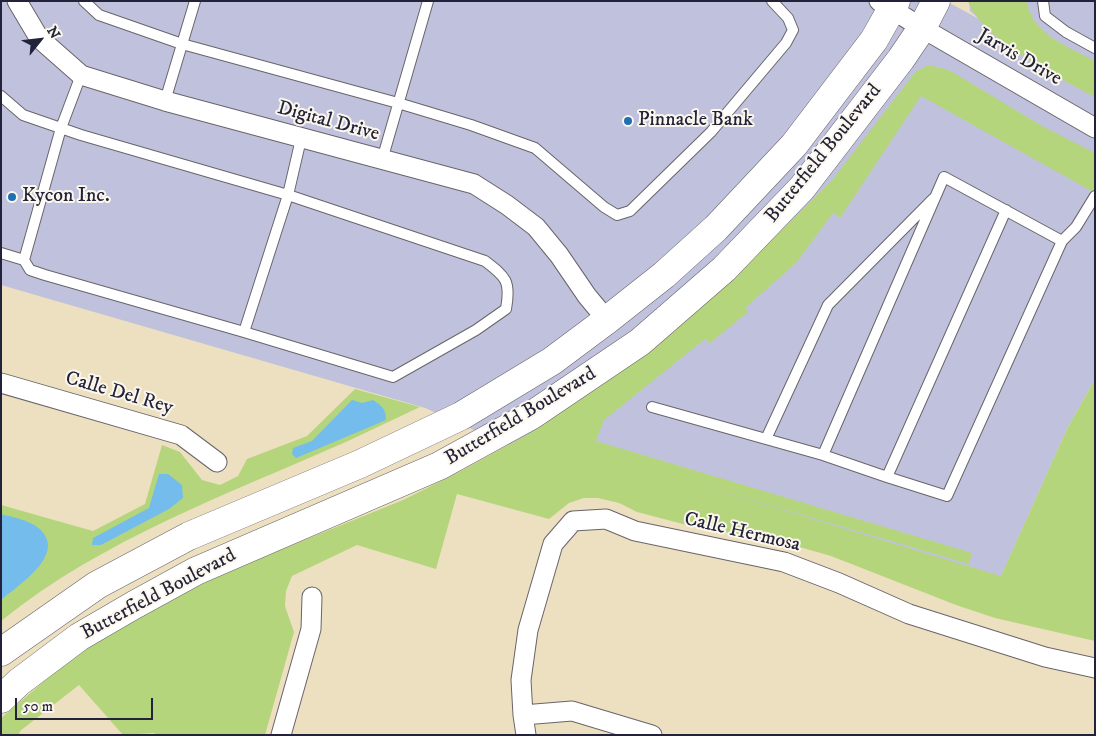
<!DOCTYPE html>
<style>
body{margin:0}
#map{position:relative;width:1096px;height:736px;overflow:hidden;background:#ede0c0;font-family:"IM FELL DW Pica",serif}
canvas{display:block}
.frame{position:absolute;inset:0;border:2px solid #22223b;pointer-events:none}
.north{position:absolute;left:15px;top:15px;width:50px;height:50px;-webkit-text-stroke:4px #fbf7ec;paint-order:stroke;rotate:61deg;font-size:14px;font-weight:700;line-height:20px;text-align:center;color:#22223b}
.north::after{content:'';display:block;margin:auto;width:18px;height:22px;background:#22223b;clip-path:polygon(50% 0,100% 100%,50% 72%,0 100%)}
.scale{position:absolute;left:15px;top:698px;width:138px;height:22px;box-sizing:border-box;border:2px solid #22223b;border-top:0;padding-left:6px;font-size:15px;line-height:18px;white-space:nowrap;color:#22223b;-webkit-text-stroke:4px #fbf7ec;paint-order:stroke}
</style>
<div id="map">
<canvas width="1096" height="736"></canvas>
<div class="frame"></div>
<div class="north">N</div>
<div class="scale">50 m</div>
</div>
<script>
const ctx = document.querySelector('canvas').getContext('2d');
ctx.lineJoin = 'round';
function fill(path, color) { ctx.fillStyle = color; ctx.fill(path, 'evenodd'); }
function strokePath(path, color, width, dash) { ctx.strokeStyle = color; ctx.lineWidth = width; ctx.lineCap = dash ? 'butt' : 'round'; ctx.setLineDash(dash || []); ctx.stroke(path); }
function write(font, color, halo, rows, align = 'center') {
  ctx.font = font + ' "IM FELL DW Pica",serif'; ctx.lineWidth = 4; ctx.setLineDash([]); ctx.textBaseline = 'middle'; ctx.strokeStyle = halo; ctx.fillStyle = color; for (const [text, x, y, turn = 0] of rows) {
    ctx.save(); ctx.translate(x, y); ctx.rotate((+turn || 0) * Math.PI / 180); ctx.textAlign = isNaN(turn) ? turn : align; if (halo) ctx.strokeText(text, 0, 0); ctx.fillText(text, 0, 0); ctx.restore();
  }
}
const industrial = new Path2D(`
 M 1,1 L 946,1 L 979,19 L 970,11 L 969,1 L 1095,1 L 1095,379 L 1067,429 L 995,590 L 521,451 L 425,408 L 1,285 Z`);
const green = new Path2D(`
 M 968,1 L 1027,1 C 1031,34 1069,47 1095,61 L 1095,97 C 1061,79 980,38 968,1 Z
 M 929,65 L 949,70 L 1042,126 L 1095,153 L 1095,193 L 921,96 L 840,218 L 833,213 L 796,263 L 745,308 L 748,312 L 710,343 L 705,339 L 604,420 L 596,441 L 972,553 L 969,564 L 694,483 L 1001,576 L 1067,429 L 1095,379 L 1095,641 L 995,618 L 956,605 L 831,556 L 789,544 L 683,524 L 637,512 L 619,503 L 598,498 L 584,498 L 569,503 L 549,519 L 457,494 L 436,569 L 357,545 L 292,576 L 286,591 L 285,606 L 294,632 L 265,735 L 156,735 L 154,733 L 123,735 L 79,685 L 20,731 L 19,735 L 1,735 L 1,718 L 62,666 L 110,632 L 163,603 L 238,567 L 403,500 L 461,471 L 530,433 L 649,350 L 746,266 L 833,179 L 916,71 Z
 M 355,389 L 420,407 C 396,418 372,430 348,441 C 229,494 104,538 1,621 L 1,505 L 93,531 L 145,504 L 162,445 L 180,452 L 202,480 L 220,485 L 238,476 L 247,459 L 307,436 Z`);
const water = new Path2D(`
 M 352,400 L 362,403 L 373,400 C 382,406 386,409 386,420 L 296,458 L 292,454 L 293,448 L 312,441 Z
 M 159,474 L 168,474 L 182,485 L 183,498 L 169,509 L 101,545 L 92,545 L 93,538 L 149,508 Z
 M 1,514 C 12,517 28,520 37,527 C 70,552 20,584 1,600 Z`);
const lane = new Path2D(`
 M 84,1 L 99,15 L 182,44 L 398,103 L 471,125 L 535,148 L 604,207 L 617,215 L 630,211 L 711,132 L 786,43 L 793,30 L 788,18 L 772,1
 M 1043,1 L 1045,16 L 1066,32 L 1095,48
 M 1,96 L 23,115 L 81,135 L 288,195 L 301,139
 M 165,101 L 195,1
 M 382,160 L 428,1
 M 1006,210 L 887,477 L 823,455 L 944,177 L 1062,241 L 1076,227 L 1095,196
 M 1,253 L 24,260 L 61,128 L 81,75
 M 24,260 L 30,270 L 45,275 L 244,332 L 288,195 L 485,261 C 506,277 511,281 506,309 L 476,330 L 393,377 L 244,332
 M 652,407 L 823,455
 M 766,439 L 828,305 L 933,199
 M 887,477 L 947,496 L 1062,241`);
const street = new Path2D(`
 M 17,1 L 39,38 L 81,75 L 165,101 L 474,184 L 507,205 L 536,227 L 559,255 L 587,296 L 607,320
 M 879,1 L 922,28 L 1095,128
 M 1,383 L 181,435 L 217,462
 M 523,715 L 521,680 L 528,630 L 553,544 L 573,521 L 606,519 L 635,531 L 784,562 L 839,583 L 909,614 L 1045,657 L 1095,668
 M 281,735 L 311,629 L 312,597
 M 526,735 L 523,715 L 572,711 L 652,735`);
const primary = new Path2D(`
 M 1,652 L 97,585 L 189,536 L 360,464 L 461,416 L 552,361 L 607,320 L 664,275 L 716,228 L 794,145 L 874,40 L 896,1
 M 1,699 L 19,682 L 79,637 L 134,605 L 196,571 L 439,466 L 532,415 L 640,342 L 724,269 L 802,188 L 901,59 L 922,28 L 936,1`);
const markers = [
 [628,121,5,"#1f6fb2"],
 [12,197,5,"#1f6fb2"]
];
const streetNames = [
 ["Jarvis Drive",1019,58,30],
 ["Digital Drive",328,122,15],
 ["Butterfield Boulevard",824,154,-51],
 ["Calle Del Rey",119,394,16],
 ["Butterfield Boulevard",521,417,-31],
 ["Calle Hermosa",742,533,13],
 ["Butterfield Boulevard",159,595,-28]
];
const poiNames = [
 ["Pinnacle Bank",638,121],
 ["Kycon Inc.",22,197]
];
fill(industrial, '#c0c2dd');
fill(green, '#b5d57c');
fill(water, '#73bceb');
strokePath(lane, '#69646a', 12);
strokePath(street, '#69646a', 21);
strokePath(primary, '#69646a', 29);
strokePath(lane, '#fff', 10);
strokePath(street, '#fff', 19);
strokePath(primary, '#fff', 28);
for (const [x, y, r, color] of markers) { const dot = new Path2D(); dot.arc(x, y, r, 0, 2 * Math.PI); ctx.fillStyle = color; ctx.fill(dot); strokePath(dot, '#fbf7ec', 2); }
write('20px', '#22223b', '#fbf7ec', streetNames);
write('20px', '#22223b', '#fbf7ec', poiNames, 'left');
</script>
